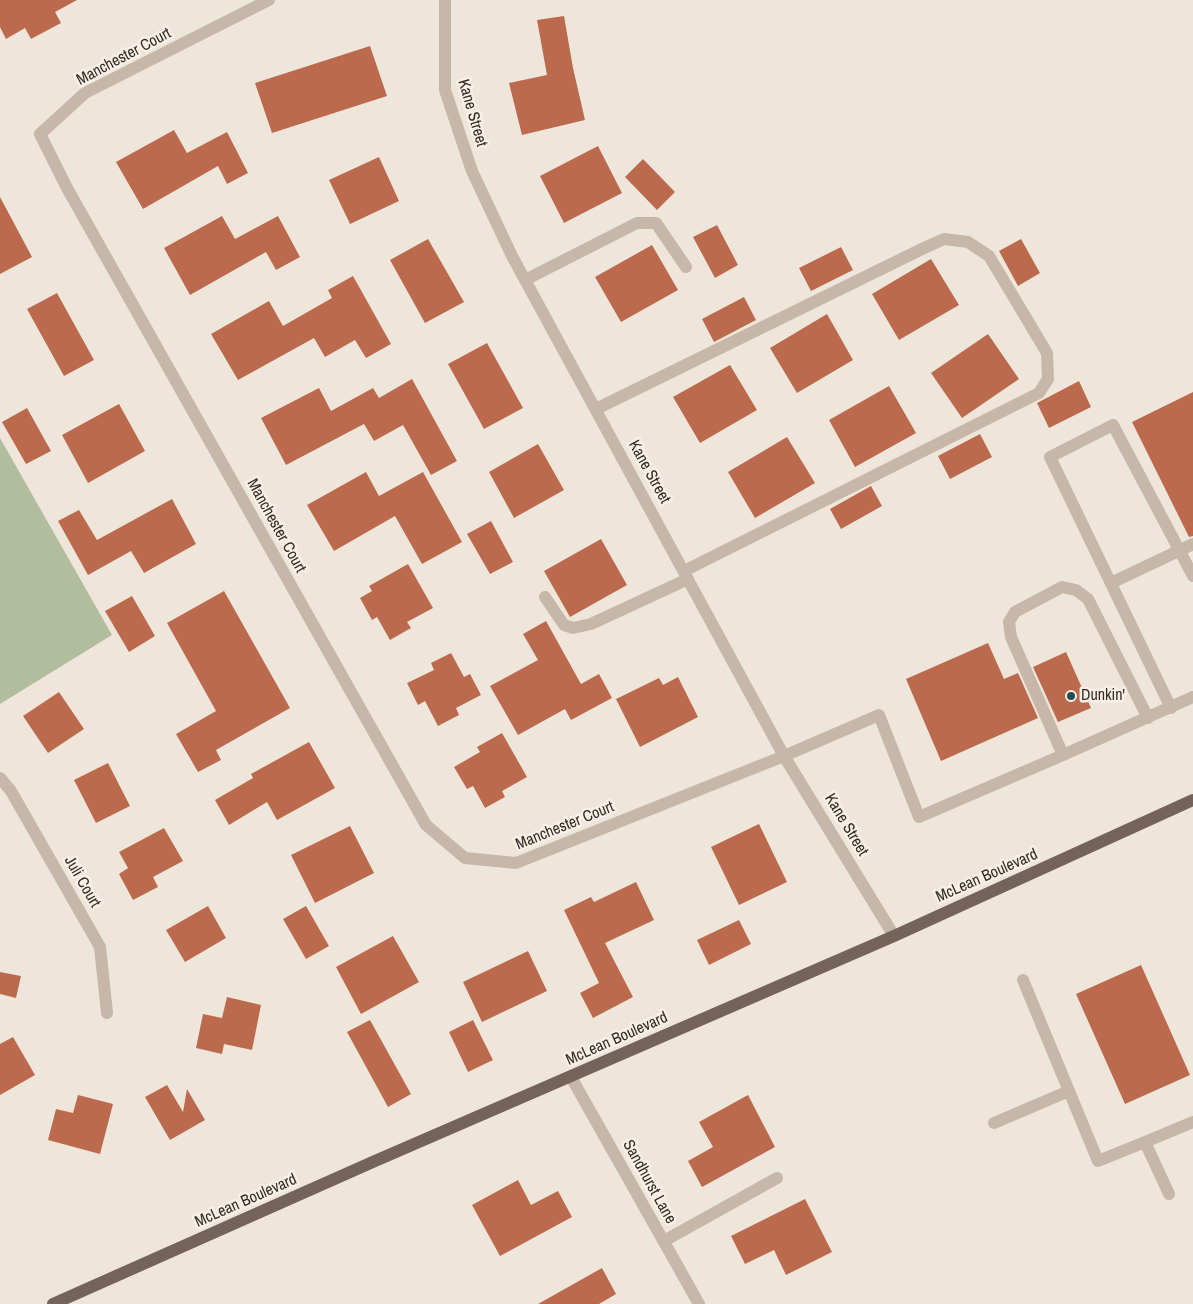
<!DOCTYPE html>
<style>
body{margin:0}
canvas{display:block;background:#efe6db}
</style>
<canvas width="1193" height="1304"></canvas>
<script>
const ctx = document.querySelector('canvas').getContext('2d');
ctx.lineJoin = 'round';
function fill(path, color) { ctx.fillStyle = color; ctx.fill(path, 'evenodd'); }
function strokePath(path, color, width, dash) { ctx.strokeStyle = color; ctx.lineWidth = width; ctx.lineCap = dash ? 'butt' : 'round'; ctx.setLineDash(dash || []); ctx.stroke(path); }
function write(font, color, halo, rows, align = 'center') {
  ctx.font = font + ' "Archivo Narrow",sans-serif'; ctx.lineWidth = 5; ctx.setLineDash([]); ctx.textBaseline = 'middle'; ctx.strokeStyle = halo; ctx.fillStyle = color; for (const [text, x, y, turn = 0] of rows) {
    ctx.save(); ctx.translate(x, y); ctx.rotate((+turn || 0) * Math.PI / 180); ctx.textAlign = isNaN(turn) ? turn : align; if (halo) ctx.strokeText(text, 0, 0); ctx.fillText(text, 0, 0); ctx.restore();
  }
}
const green = new Path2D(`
 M 0,438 L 112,635 L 0,704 Z`);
const building = new Path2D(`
 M 0,0 L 77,0 L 55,12 L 61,23 L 31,39 L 25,28 L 6,39 L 0,27 Z
 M 564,16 L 573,68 L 585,120 L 522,135 L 509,83 L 547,75 L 537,20 Z
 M 370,46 L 387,96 L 272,133 L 255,83 Z
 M 174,130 L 187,153 L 227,132 L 248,173 L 227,184 L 218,166 L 143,209 L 116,162 Z
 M 598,146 L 622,193 L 564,223 L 540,176 Z
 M 379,157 L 399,201 L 350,224 L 329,180 Z
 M 643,159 L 675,192 L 657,210 L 625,177 Z
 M 0,197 L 32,257 L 0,274 Z
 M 222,216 L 235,239 L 278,216 L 300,257 L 276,270 L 266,252 L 190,295 L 164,248 Z
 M 717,225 L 738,265 L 715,278 L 693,237 Z
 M 428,239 L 464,302 L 425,323 L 390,260 Z
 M 1021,239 L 1040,273 L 1018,286 L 999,251 Z
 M 652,245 L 678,290 L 621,322 L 595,277 Z
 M 841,247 L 853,270 L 811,291 L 799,268 Z
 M 931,259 L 959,305 L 899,340 L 872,294 Z
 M 353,276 L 391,344 L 366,358 L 355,340 L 325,357 L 314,338 L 238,380 L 211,334 L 269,301 L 283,326 L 332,298 L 328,290 Z
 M 57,293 L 94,360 L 64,376 L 27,309 Z
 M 744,297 L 756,320 L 714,342 L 702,319 Z
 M 827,314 L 853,360 L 797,393 L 770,348 Z
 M 988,334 L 1019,379 L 962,418 L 931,373 Z
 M 487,343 L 523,408 L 484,429 L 448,364 Z
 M 730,365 L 757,410 L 700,443 L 673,397 Z
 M 412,379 L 457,461 L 431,475 L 403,425 L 374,441 L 364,424 L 286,465 L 261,418 L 319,388 L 331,411 L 373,388 L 379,398 Z
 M 1079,381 L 1091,407 L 1049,428 L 1037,403 Z
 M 889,386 L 916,433 L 855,467 L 829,420 Z
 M 1193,392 L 1193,536 L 1189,537 L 1132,422 Z
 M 119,404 L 145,451 L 88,483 L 62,435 Z
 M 27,408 L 51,451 L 26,464 L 2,422 Z
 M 980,434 L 992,457 L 950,479 L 938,456 Z
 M 787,437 L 815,483 L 755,518 L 728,472 Z
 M 538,444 L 564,490 L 514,518 L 489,472 Z
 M 366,472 L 379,496 L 423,472 L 462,542 L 422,564 L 395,516 L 334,551 L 307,505 Z
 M 871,486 L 882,506 L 841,529 L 830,509 Z
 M 172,499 L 196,544 L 144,573 L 131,551 L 88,575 L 58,521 L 79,510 L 97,540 Z
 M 491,521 L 513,562 L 490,574 L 467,534 Z
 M 601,539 L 627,585 L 570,617 L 544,571 Z
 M 408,564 L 433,608 L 407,622 L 411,628 L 390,640 L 377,617 L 372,620 L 360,598 L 372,591 L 369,586 Z
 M 224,591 L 290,708 L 216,750 L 221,760 L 198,772 L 176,734 L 216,711 L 167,623 Z
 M 132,596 L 155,636 L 129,652 L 105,611 Z
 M 546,621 L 581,684 L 599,674 L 612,698 L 571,720 L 565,709 L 518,735 L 490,686 L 538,660 L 523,634 Z
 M 988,643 L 1004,679 L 1018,673 L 1038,718 L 941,761 L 906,679 Z
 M 1066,652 L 1091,708 L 1058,722 L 1033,667 Z
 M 451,653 L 464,677 L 470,674 L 481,695 L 456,708 L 459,715 L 438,726 L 425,701 L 418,705 L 407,683 L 434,670 L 431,663 Z
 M 678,677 L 698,717 L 640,747 L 616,699 L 659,678 L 663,685 Z
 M 59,692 L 84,729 L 48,753 L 23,716 Z
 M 502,733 L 527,777 L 502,791 L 505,797 L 485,808 L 473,786 L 467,789 L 454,767 L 480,752 L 477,747 Z
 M 309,742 L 335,788 L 277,820 L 267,802 L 229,825 L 215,800 L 253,778 L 251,774 Z
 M 108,763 L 130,806 L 96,823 L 74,780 Z
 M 759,824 L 787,882 L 739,905 L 711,847 Z
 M 350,826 L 374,873 L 315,903 L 291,855 Z
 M 164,828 L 183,861 L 153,877 L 158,887 L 133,900 L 119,874 L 128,868 L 119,852 Z
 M 636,882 L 654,920 L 605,943 L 633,997 L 593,1018 L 580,993 L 599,983 L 564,910 L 591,897 L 594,902 Z
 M 208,906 L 226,938 L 185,962 L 166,930 Z
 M 306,906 L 329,946 L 306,959 L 283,919 Z
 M 739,920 L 751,944 L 709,965 L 697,940 Z
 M 393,936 L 419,982 L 361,1014 L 336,967 Z
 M 528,951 L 547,991 L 482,1022 L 463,982 Z
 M 1141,965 L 1190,1075 L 1125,1104 L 1076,994 Z
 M 0,972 L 21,976 L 16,998 L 0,994 Z
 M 227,997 L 261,1005 L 252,1050 L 224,1044 L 222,1054 L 196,1048 L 203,1014 L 222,1018 Z
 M 370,1020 L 411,1094 L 388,1107 L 347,1032 Z
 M 473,1020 L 493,1060 L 468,1072 L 449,1032 Z
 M 13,1037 L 35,1075 L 0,1095 L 0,1044 Z
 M 167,1085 L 183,1112 L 187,1089 L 205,1120 L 170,1140 L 145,1097 Z
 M 78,1095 L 113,1104 L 100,1154 L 48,1140 L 56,1109 L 73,1113 Z
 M 748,1095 L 775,1147 L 702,1187 L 688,1161 L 713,1147 L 699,1122 Z
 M 518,1180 L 531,1205 L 558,1191 L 572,1217 L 500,1256 L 472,1205 Z
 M 805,1199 L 832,1252 L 786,1275 L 774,1250 L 745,1264 L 731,1236 Z
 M 602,1268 L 616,1294 L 599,1304 L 538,1304 Z`);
const minor = new Path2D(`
 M 269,0 L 85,93 L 40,134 L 67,188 L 426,825 L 465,858 L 516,863 L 784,756 L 879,715 L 919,817 L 1063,755 L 1193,697
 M 445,0 L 445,90 L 472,171 L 512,256 L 784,756 L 894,936
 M 525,280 L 637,223 L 656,223 L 686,267
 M 596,409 L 924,248 L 944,239 L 968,242 L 989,256 L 1047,353 L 1048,379 L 1039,393 L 684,571
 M 1111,583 L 1193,544
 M 545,597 L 564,625 L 573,628 L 591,624 L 688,579
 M 1171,708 L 1050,457 L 1113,425 L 1193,576
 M 1063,755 L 1011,637 L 1009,622 L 1015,612 L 1062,587 L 1076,590 L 1088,599 L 1148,718
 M 0,778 L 11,791 L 100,947 L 107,1013
 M 1023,980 L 1098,1161 L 1145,1142 L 1169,1194
 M 571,1077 L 699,1304
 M 994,1123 L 1069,1091
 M 1145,1142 L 1193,1122
 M 664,1241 L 777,1178`);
const major = new Path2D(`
 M 53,1304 L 375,1161 L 894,936 L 1193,800`);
const markers = [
 [1071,696,5,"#214e52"]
];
const streetNames = [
 ["Manchester Court",124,57,-28],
 ["Kane Street",472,113,74],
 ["Kane Street",649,472,61],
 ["Manchester Court",276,526,61],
 ["Kane Street",846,825,59],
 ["Manchester Court",565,826,-22],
 ["McLean Boulevard",987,876,-24],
 ["Juli Court",82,882,60],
 ["McLean Boulevard",617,1039,-24],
 ["Sandhurst Lane",649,1182,61],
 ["McLean Boulevard",246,1201,-24]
];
const poiNames = [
 ["Dunkin'",1081,696]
];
fill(green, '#b2bd9d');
fill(building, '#bc6a4d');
strokePath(minor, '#c6b7a8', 12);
strokePath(major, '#75635a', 12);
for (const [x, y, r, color] of markers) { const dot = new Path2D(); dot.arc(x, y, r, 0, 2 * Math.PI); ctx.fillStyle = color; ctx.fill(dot); strokePath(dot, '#f8f0e7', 2); }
write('16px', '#342c28', '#f8f0e7', streetNames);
write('16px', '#342c28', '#f8f0e7', poiNames, 'left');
</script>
